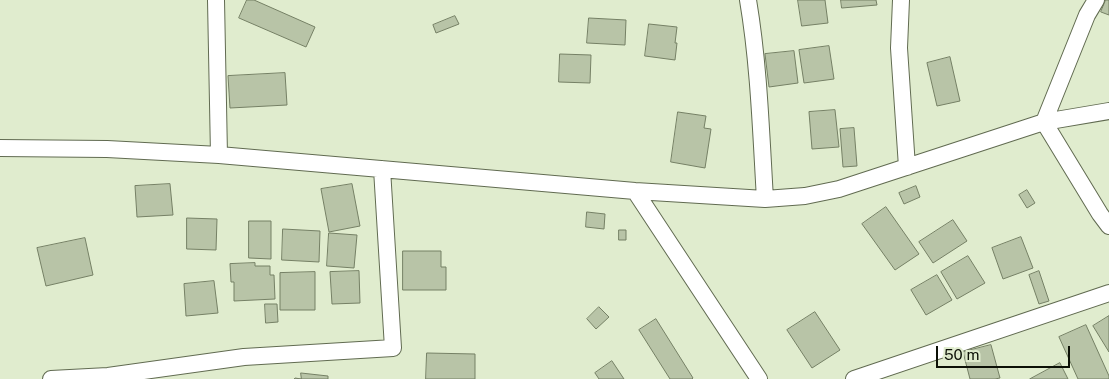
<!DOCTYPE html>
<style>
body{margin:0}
#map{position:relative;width:1109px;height:379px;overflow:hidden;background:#e0ecce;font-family:"Public Sans",sans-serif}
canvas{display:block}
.scale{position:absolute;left:936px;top:346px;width:134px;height:22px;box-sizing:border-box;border:2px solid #0c1006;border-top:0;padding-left:6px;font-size:15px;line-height:18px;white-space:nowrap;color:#0c1006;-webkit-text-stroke:4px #e0ecce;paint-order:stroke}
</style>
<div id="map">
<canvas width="1109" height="379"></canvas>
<div class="scale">50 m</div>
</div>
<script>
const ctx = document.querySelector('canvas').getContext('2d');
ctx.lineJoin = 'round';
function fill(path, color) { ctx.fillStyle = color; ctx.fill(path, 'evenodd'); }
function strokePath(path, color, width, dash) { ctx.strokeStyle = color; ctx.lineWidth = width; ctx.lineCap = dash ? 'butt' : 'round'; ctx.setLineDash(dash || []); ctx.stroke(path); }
const building = new Path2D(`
 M 247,0 L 254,0 L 315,27 L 306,47 L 239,18 Z
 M 798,0 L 825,0 L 828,23 L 802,26 Z
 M 841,0 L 876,0 L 877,5 L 842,8 Z
 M 1106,0 L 1109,0 L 1109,15 L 1101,12 Z
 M 455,16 L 459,24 L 436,33 L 433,25 Z
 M 589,18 L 626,20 L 625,45 L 587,43 Z
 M 649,24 L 677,27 L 675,43 L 677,43 L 675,60 L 645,56 Z
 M 829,46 L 834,79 L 804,83 L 799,50 Z
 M 794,51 L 798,83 L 769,87 L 765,54 Z
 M 560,54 L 591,55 L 590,83 L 559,82 Z
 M 950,57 L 960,101 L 937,106 L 927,63 Z
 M 285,73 L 287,105 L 230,108 L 228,76 Z
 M 835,110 L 839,147 L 812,149 L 809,112 Z
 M 678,112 L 706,116 L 704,128 L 711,129 L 705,168 L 671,162 Z
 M 854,128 L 857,166 L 843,167 L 840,129 Z
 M 170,184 L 173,215 L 137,217 L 135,186 Z
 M 352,184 L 360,226 L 329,232 L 321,189 Z
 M 916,186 L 920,197 L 904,204 L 899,193 Z
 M 1027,190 L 1035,203 L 1027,208 L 1019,195 Z
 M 886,207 L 919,254 L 895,270 L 862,224 Z
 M 587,212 L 605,214 L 604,229 L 586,227 Z
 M 187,218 L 217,219 L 216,250 L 187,249 Z
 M 953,220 L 967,241 L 933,263 L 919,242 Z
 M 249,221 L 271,221 L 271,259 L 249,258 Z
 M 283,229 L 320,231 L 319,262 L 282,260 Z
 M 619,230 L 626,230 L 626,240 L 619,240 Z
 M 329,233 L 357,235 L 354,268 L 327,266 Z
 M 1021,237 L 1033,268 L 1003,279 L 992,248 Z
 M 85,238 L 93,275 L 46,286 L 37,248 Z
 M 403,251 L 441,251 L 441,267 L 446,267 L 446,290 L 403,290 Z
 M 968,256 L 985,283 L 957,299 L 941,272 Z
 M 255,263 L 255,266 L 270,266 L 270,275 L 274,275 L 275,299 L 234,301 L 234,282 L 231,282 L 230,264 Z
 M 359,271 L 360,303 L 332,304 L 330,272 Z
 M 1039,271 L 1049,301 L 1039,304 L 1029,275 Z
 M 315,272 L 315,310 L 280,310 L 280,273 Z
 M 937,275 L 952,300 L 926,315 L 911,290 Z
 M 214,281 L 218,313 L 186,316 L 184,284 Z
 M 265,304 L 277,304 L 278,322 L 266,323 Z
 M 599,307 L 609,317 L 596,329 L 587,319 Z
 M 815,312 L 840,350 L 812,368 L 787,330 Z
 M 1109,316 L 1109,352 L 1093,326 Z
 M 656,319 L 693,378 L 692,379 L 670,379 L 639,330 Z
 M 1086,325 L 1109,376 L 1109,379 L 1078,379 L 1059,337 Z
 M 991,345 L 1000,378 L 995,379 L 970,379 L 963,352 Z
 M 427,353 L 475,354 L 475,379 L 426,379 Z
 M 612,361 L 624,379 L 599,379 L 595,373 Z
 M 1060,363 L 1068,379 L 1030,379 Z
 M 301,373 L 328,376 L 328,379 L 294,379 L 295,378 L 301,379 Z`);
const street = new Path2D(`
 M 216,0 L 219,155
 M 748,0 C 759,65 761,133 765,199
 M 901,0 L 899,48 L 907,167
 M 1096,0 L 1087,15 L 1044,122 L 1100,214 L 1109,226
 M 0,148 L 107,149 L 219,155 L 635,191 L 765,199 L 805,196 L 839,189 L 1044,122 L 1109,111
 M 635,191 L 759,379
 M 51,379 L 108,376 L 244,357 L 393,348 L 382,169
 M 854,379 L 1109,293`);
fill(building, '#b8c4a7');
strokePath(building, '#758065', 1);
strokePath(street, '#616b51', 18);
strokePath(street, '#fff', 16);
</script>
